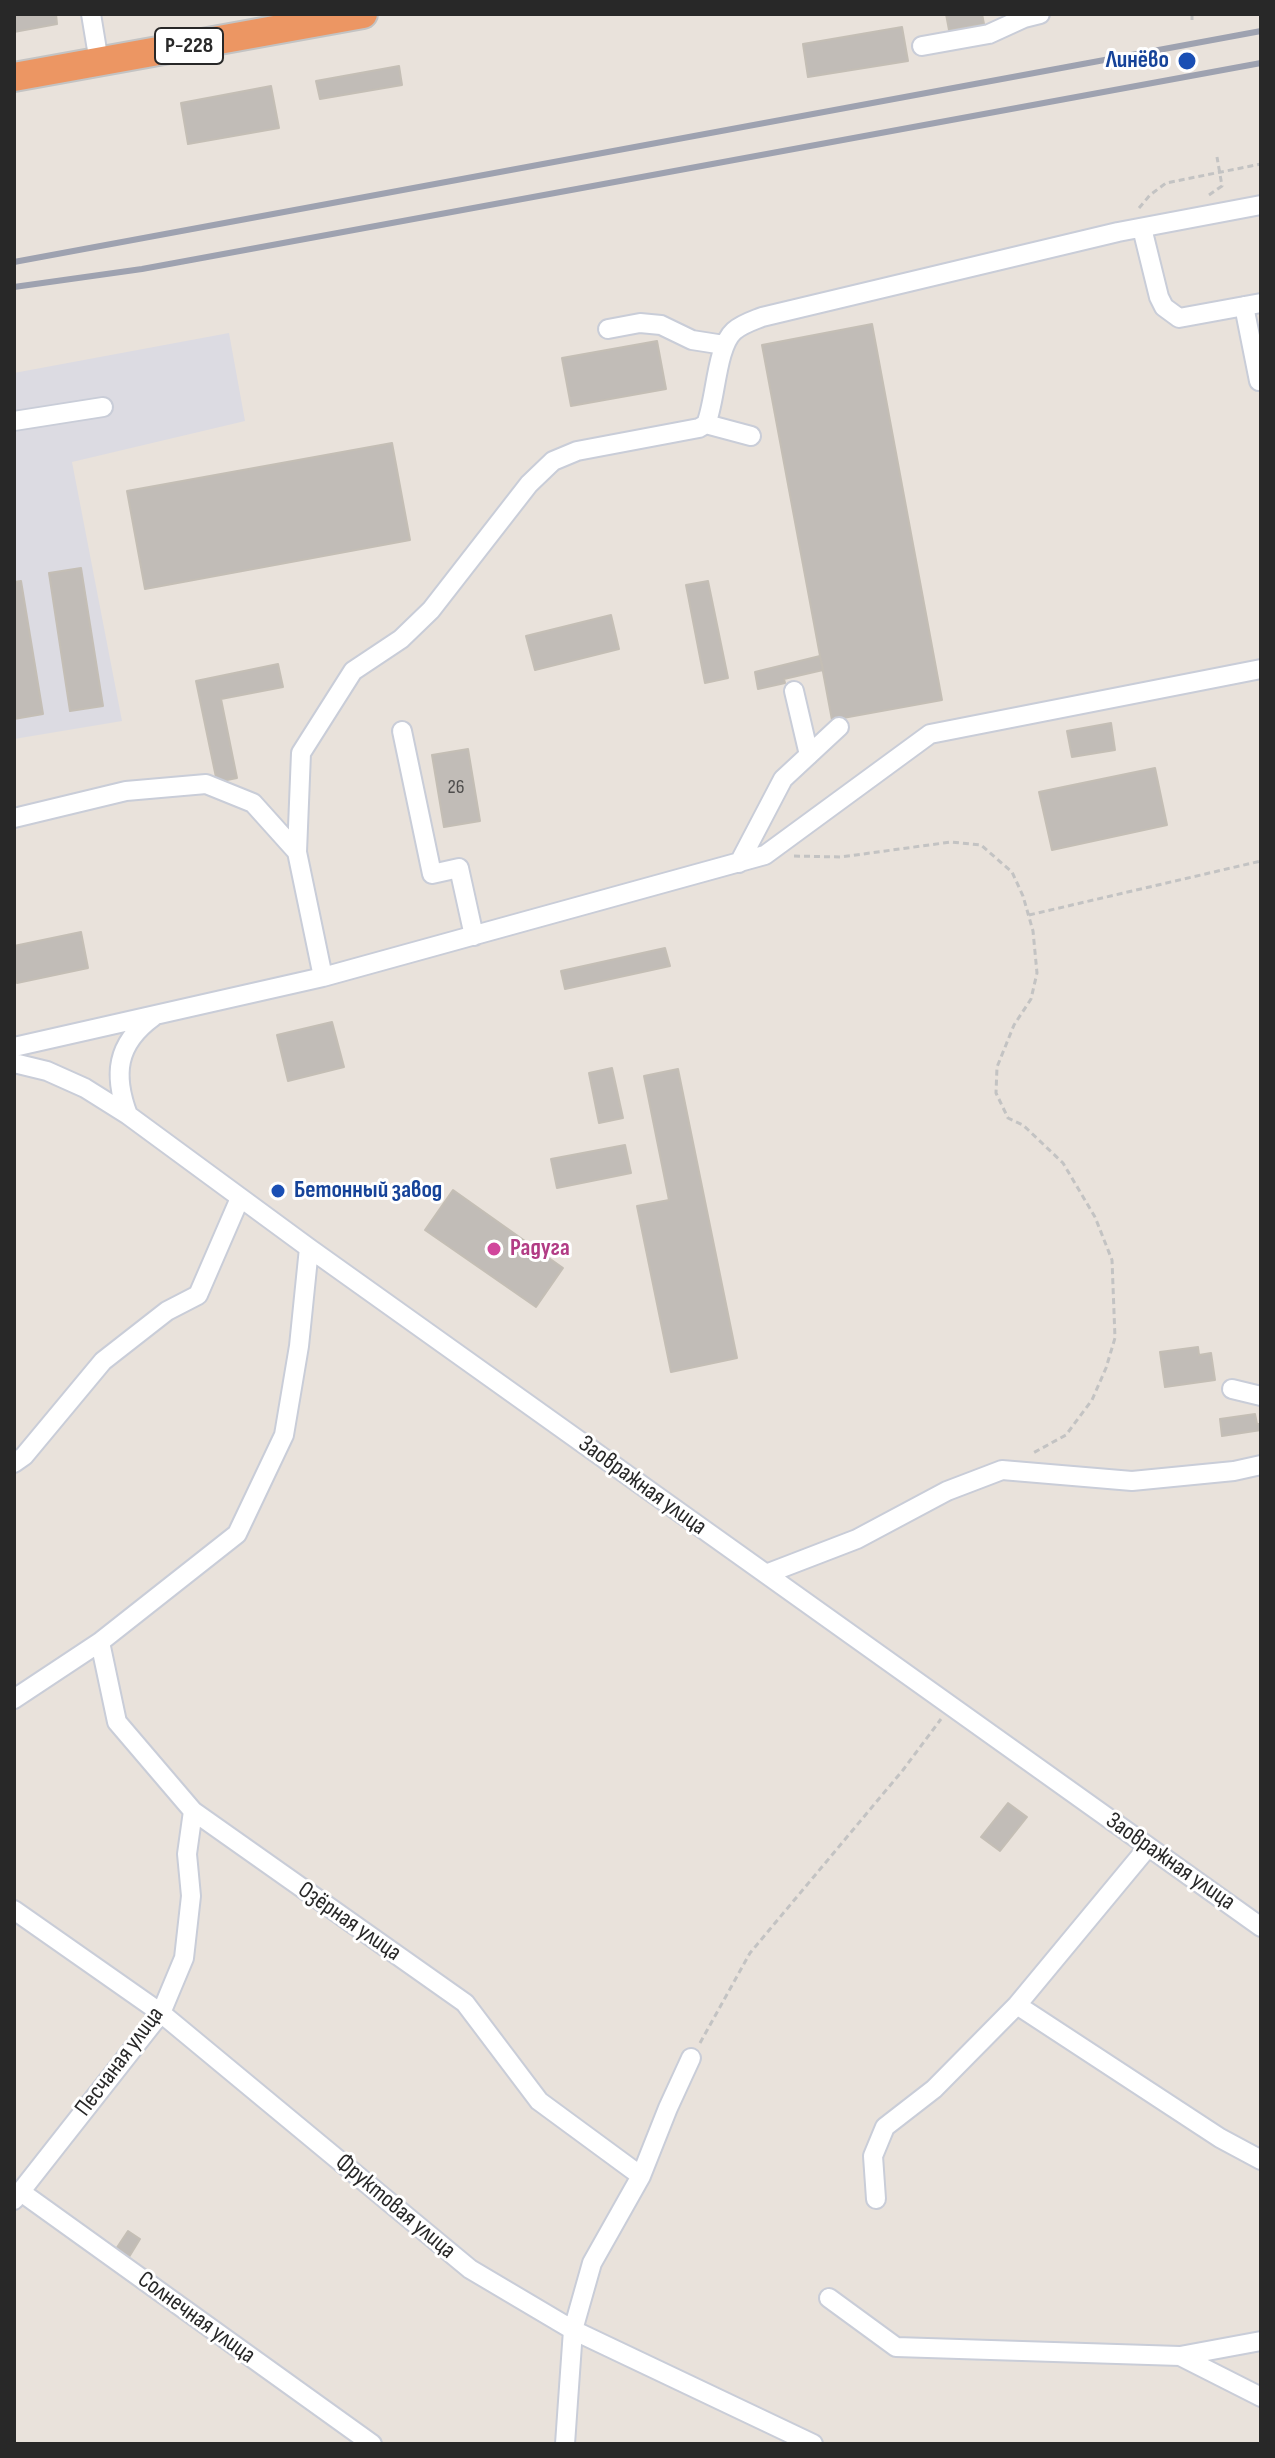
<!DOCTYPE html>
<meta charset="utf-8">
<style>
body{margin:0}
#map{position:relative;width:1275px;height:2458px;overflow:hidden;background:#e9e2db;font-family:"Sofia Sans Condensed",sans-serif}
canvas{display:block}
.frame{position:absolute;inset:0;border:16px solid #282828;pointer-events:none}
</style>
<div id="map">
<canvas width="1275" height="2458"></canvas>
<div class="frame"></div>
</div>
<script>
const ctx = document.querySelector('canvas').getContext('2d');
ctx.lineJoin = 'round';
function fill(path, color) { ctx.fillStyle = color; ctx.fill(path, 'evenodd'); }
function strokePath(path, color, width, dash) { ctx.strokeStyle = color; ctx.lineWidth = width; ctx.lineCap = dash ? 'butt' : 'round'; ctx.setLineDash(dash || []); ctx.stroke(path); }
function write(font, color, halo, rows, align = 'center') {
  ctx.font = font + ' "Sofia Sans Condensed",sans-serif'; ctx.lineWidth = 6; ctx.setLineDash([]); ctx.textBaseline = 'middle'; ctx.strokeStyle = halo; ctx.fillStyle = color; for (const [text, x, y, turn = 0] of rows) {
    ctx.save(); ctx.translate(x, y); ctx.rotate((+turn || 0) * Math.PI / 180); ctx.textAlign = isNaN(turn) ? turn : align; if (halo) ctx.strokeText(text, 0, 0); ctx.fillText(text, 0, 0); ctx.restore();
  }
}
const industrial = new Path2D(`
 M 229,333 L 245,421 L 72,462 L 122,721 L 14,739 L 14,373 Z`);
const building = new Path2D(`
 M 14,14 L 56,14 L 57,24 L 14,32 Z
 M 946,14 L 982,14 L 984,24 L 949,30 Z
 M 902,27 L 908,61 L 808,77 L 803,44 Z
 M 399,66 L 402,85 L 320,99 L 316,81 Z
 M 271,86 L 279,128 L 188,144 L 181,103 Z
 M 872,324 L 942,700 L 832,720 L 762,345 Z
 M 657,341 L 666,389 L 571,406 L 562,358 Z
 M 392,443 L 410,540 L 145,589 L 127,491 Z
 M 81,568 L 103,706 L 70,711 L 49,573 Z
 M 21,581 L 43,714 L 14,719 L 14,582 Z
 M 708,581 L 728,678 L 705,683 L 686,585 Z
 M 611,615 L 619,649 L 535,670 L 526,636 Z
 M 820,656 L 823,670 L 784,679 L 785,683 L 758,689 L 755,672 Z
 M 278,664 L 283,687 L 221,699 L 237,778 L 217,782 L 196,681 Z
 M 1111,723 L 1115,750 L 1072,757 L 1067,731 Z
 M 468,749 L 480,821 L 444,827 L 432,755 Z
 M 1155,768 L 1167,825 L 1052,850 L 1039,792 Z
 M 81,932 L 88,968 L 17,983 L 14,969 L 14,946 Z
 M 665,948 L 670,966 L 565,989 L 561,971 Z
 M 332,1022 L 344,1067 L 288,1081 L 277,1035 Z
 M 612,1068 L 623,1118 L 599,1123 L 589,1073 Z
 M 678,1069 L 737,1358 L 671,1372 L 637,1206 L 669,1200 L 644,1076 Z
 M 625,1145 L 631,1173 L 557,1188 L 551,1159 Z
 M 453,1190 L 563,1268 L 536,1307 L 425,1230 Z
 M 1198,1347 L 1199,1355 L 1211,1353 L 1215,1380 L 1165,1387 L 1160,1352 Z
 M 1255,1414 L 1257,1424 L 1261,1424 L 1261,1430 L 1222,1436 L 1220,1419 Z
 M 1008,1803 L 1027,1817 L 1000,1851 L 981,1837 Z
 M 128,2231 L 140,2239 L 129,2257 L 116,2249 Z`);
const path = new Path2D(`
 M 1192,14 L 1192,20
 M 1209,195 L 1222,186 L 1217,157
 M 1139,208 L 1150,195 L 1166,183 L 1261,164
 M 794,856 L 841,857 L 951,842 L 981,845 L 1012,872 L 1023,896 L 1033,931 L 1037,973 L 1031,999 L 1014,1025 L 997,1067 L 996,1093 L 1008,1118 L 1023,1125 L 1063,1163 L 1095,1217 L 1112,1260 L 1115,1338 L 1106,1368 L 1092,1400 L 1066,1435 L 1033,1453
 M 1029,915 L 1261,861
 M 700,2043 L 750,1953 L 903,1770 L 941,1719`);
const minor = new Path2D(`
 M 91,14 L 99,62
 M 922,46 L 989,34 L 1024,18 L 1040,14
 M 1142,228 L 1159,297 L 1164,307 L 1179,318 L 1261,303
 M 1244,306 L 1259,381
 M 608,329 L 640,323 L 661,325 L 692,340 L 724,345
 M 14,421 L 103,407
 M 706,424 C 716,400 716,347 734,331 C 742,324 752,321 762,317 L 1118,232 L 1261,205
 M 794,691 L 809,755
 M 402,731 L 432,874 L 459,868 L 474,936
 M 14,818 L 126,791 L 206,784 L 253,803 L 297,852
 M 739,863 L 783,779 L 839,727
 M 323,977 L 297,852 L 301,753 L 353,671 L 401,639 L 431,610 L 529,484 L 553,461 L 577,451 L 699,428 L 706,424 L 751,436
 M 14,1047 L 323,977 L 765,855 L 930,734 L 1261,669
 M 14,1063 L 47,1071 L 85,1088 L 128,1115 L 309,1248 L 1261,1927
 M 128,1115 C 113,1075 116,1044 153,1017
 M 1232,1389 L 1261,1396
 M 14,1463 L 24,1456 L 103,1361 L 167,1311 L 198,1295 L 240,1198
 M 766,1574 L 857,1539 L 947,1491 L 1002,1470 L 1132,1481 L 1234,1471 L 1261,1465
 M 100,1642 L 117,1722 L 193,1811 L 465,2003 L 539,2101 L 641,2176
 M 14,1699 L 100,1642 L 237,1534 L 284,1435 L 299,1346 L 309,1248
 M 14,1910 L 161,2013 L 470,2269 L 573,2330 L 813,2444
 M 1017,2005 L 1220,2138 L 1261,2160
 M 21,2192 L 372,2444
 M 876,2199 L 873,2156 L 885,2127 L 934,2089 L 1017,2005 L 1148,1847
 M 14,2200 L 161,2013 L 184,1958 L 191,1896 L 187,1854 L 193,1811
 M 829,2298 L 896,2347 L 1180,2356 L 1261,2341
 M 1180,2356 L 1261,2397
 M 565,2444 L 573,2330 L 592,2263 L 641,2176 L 668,2108 L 691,2058`);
const highway = new Path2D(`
 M 14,77 L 363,14`);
const rail = new Path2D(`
 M 14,262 L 1261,31
 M 14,287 L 142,269 L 1261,63`);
const markers = [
 [1187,61,10,"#1a4fb4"],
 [278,1191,8,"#1a4fb4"],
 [494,1249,8,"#d1479c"]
];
const numberNames = [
 ["26",456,788]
];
const shields = [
 [189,46,68]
];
const shieldNames = [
 ["Р-228",189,46]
];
const transitNames = [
 ["Линёво",1169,61],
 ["Бетонный завод",294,1191,"left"]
];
const hotelNames = [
 ["Радуга",510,1249]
];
const streetNames = [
 ["Заовражная улица",642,1486,36],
 ["Заовражная улица",1170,1862,35],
 ["Озёрная улица",349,1922,35],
 ["Песчаная улица",120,2062,-53],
 ["Фруктовая улица",395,2207,40],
 ["Солнечная улица",196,2318,36]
];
fill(industrial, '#dcdbe2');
fill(building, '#c1bcb7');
strokePath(building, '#c4beb5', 2);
strokePath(minor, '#c9cdd8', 22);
strokePath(highway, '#c3c3c3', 32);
strokePath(path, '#c3c3c3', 3, [6, 4]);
strokePath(minor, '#fff', 18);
strokePath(highway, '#ec9663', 28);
strokePath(rail, '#9ea2b0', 6);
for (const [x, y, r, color] of markers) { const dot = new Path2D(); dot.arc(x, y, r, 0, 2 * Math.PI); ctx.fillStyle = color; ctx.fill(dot); strokePath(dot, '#fff', 3); }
write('20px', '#4e4d4c', null, numberNames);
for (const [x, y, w] of shields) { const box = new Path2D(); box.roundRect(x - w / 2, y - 18, w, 36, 6); ctx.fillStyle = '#fff'; ctx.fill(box); strokePath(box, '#282828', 2); }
write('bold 22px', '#282828', null, shieldNames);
write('bold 24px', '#164399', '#fff', transitNames, 'right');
write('bold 24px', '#b23c85', '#fff', hotelNames, 'left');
write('24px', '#282828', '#fff', streetNames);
</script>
